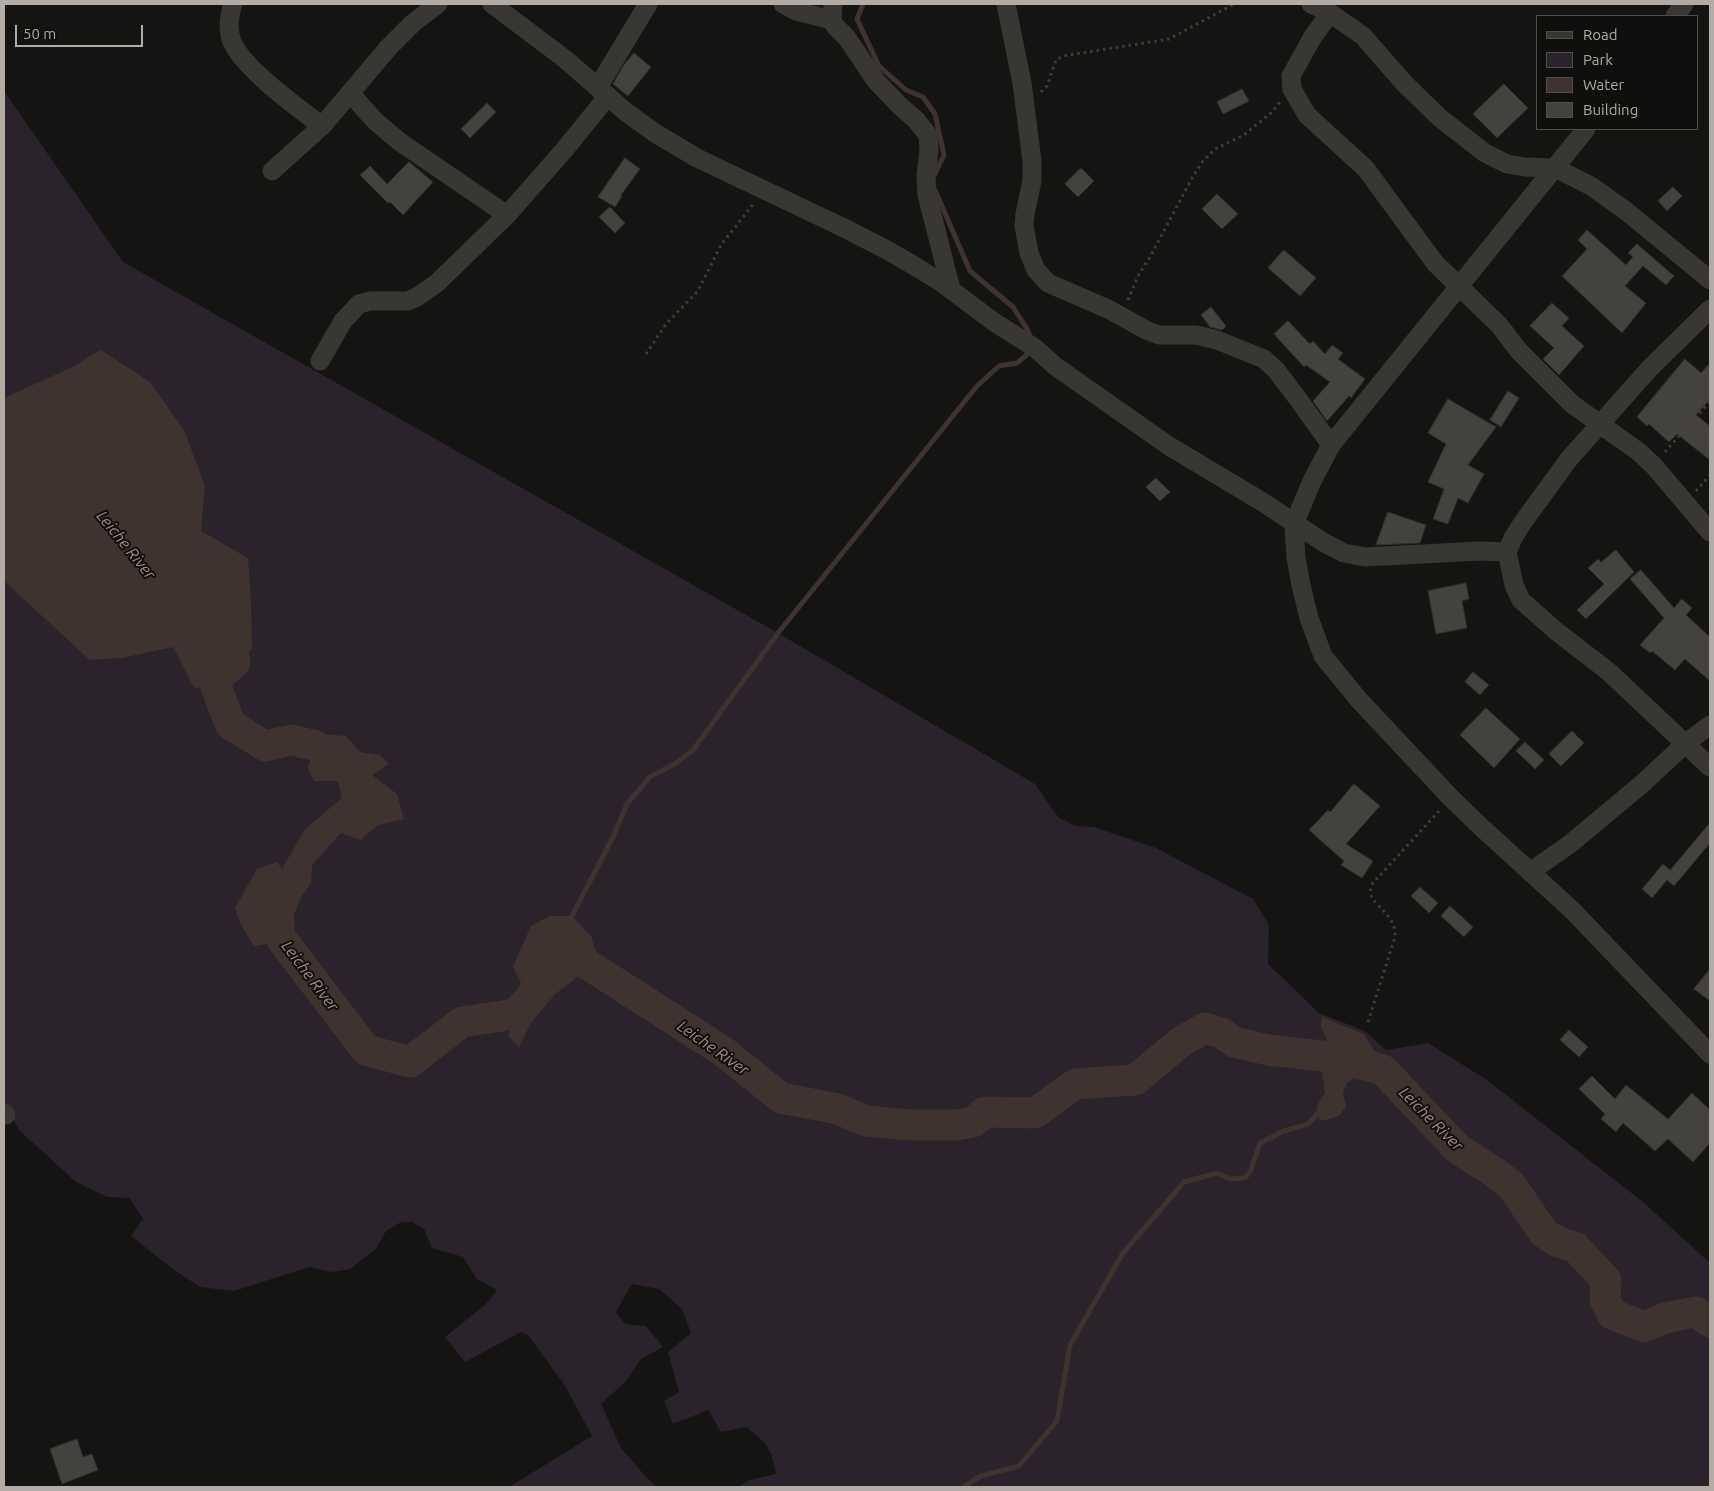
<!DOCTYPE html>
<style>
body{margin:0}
#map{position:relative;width:1714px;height:1491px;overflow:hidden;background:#141413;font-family:Ubuntu,sans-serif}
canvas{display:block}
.frame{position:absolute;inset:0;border:5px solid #b3aca5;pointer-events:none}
.legend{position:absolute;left:1536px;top:15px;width:162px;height:115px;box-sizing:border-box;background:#0f0f0e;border:1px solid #514e4a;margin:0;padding:6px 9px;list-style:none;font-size:15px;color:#b3aca5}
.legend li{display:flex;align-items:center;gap:10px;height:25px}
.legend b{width:25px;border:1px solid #514e4a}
.scale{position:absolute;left:15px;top:25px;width:128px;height:22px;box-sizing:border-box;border:2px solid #b3aca5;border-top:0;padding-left:6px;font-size:15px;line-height:18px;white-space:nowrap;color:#b3aca5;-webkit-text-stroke:4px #0f0f0e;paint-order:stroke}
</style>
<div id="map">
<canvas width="1714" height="1491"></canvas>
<div class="frame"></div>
<ul class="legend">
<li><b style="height:6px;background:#393734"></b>Road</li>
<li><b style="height:14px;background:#2a232b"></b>Park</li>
<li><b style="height:14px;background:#3e332f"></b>Water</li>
<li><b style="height:14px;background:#44423f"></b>Building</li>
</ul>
<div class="scale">50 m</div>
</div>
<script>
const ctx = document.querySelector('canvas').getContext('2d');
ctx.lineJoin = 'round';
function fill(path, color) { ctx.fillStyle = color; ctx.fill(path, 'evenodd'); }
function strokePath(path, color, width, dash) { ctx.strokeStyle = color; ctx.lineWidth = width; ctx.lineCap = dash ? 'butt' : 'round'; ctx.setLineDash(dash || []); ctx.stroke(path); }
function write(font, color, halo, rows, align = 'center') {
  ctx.font = font + ' Ubuntu,sans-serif'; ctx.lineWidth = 4; ctx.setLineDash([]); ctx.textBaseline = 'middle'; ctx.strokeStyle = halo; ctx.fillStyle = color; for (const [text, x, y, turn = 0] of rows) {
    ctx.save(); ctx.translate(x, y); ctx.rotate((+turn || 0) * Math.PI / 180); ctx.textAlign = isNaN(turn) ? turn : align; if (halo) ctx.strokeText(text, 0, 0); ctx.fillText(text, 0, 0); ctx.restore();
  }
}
const green = new Path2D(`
 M 4,91 L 123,262 L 778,633 L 1035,784 L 1059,818 L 1076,826 L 1094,827 L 1156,848 L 1253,899 L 1269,925 L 1268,964 L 1319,1013 L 1365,1031 L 1386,1050 L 1428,1043 L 1487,1080 L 1643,1202 L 1710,1263 L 1710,1487 L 739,1487 L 750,1480 L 776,1474 C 771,1448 768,1444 746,1427 L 721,1432 L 708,1410 L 673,1424 L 664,1401 L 679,1392 L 668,1352 L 691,1333 L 682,1309 L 659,1289 L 632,1284 L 616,1312 L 625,1324 L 646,1326 L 663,1347 L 641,1359 L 626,1381 L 601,1404 L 621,1448 L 646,1477 L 657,1487 L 509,1487 L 592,1436 L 564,1384 L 528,1335 L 521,1332 L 465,1362 L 445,1337 L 486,1304 L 497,1290 L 477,1279 L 463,1257 L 432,1248 L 424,1229 L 412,1222 L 401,1222 L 386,1231 L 376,1249 L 350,1269 L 331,1272 L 309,1267 L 234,1291 L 200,1287 L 173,1269 L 131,1236 L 143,1219 L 129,1198 L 107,1197 L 76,1182 L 19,1130 L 4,1102 Z`);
const water = new Path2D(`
 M 101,350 L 150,382 L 184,430 L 205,486 L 201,531 L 248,558 L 251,601 L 252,648 L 227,685 L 194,688 L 173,647 L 122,658 L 90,660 L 4,581 L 4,398 L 72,367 Z
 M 300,732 L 346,736 L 360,752 L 380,755 L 389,764 L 372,775 L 397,794 L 404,819 L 378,825 L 360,840 L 341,833 L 312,865 L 311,883 L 300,899 L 289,928 L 274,943 L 254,946 L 240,923 L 235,908 L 257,869 L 277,862 L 282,869 L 304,830 L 342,798 L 338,781 L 314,781 L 308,768 L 313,749 Z
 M 550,916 L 572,916 L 591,936 L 596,952 L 574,980 L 555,994 L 531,1023 L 519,1047 L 508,1036 L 523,987 L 513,967 L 531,926 Z
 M 1322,1017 L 1364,1034 L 1372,1048 L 1400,1082 L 1393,1088 L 1373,1075 L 1360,1074 L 1347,1083 L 1343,1093 L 1346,1107 L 1339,1116 L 1321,1121 C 1313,1110 1318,1103 1325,1093 L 1320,1058 L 1325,1053 L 1329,1046 L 1321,1026 Z`);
const stream = new Path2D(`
 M 863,4 L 857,19 L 879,66 L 906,90 L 923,97 L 935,114 L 944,155 L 934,176
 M 935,190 L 970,271 L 1013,307 L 1027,329 L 1031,339
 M 571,922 L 572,916 L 613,837 L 627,804 L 650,777 L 676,763 L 693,750 L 778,633 L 977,386 L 999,366 L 1017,363 L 1032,350
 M 963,1487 L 981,1476 L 1019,1466 L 1057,1421 L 1070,1345 L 1123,1253 L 1184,1182 L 1217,1173 L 1230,1179 L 1245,1178 L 1250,1172 L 1260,1143 L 1284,1131 L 1308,1124 L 1321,1110`);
const river = new Path2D(`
 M 233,654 L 235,662 L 214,681 L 230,724 L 265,746 L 291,740 L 317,746 L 344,768
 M 281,896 L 277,902 L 280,937 L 366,1050 L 410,1062 L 462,1022 L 515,1014 L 532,996 L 542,973 L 566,957 L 587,964 L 724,1052 L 781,1098 L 838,1109 L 866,1121 L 910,1125 L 956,1125 L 973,1122 L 985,1112 L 1035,1113 L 1075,1084 L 1135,1080 L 1182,1041 L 1205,1028 L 1221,1033 L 1234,1042 L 1268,1050 L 1340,1058 L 1383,1070 L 1458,1149 L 1497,1174 L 1511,1185 L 1544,1233 L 1558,1242 L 1575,1247 L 1606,1280 L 1605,1300 L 1612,1314 L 1644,1327 L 1665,1318 L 1696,1312 L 1710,1322`);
const building = new Path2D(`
 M 634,53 L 651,67 L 628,96 L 613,84 L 623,66 Z
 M 1504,84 L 1528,108 L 1497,138 L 1473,114 Z
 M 1242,89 L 1249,101 L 1223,114 L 1217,102 Z
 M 487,103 L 496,112 L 470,138 L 461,129 Z
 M 625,158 L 640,169 L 621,195 L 622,196 L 615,207 L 598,197 Z
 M 409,162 L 433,182 L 403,215 L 390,202 L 388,203 L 360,175 L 370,166 L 387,184 Z
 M 1081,168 L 1094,181 L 1078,197 L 1065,184 Z
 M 1673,187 L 1682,196 L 1667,211 L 1658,201 Z
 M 1217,194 L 1238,214 L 1222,229 L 1202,209 Z
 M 610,207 L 625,223 L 615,233 L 599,217 Z
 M 1587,230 L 1626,265 L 1633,257 L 1628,253 L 1637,244 L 1674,276 L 1666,285 L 1643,266 L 1625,286 L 1646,303 L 1622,333 L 1562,276 L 1587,249 L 1578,240 Z
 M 1284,250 L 1316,278 L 1300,296 L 1268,268 Z
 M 1552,303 L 1569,318 L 1562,326 L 1584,346 L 1559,375 L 1543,359 L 1554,348 L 1530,326 Z
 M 1211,307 L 1226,326 L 1222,330 L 1210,327 L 1201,315 Z
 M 1288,321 L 1310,344 L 1313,341 L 1325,354 L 1332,345 L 1343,353 L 1338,359 L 1365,379 L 1351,398 L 1349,396 L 1327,421 L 1313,401 L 1330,382 L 1306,365 L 1304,367 L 1274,334 Z
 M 1685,359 L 1701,373 L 1710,363 L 1710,399 L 1696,415 L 1710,426 L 1710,460 L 1677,434 L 1669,442 L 1649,424 L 1647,426 L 1637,417 Z
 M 1508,391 L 1519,398 L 1501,427 L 1490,420 Z
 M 1448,399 L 1496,427 L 1468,465 L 1484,474 L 1468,503 L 1458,498 L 1448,524 L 1433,519 L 1444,489 L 1428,482 L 1446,444 L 1428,433 Z
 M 1156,478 L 1170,492 L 1160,501 L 1146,487 Z
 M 1388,512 L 1426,525 L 1420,543 L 1376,545 Z
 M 1616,550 L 1634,572 L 1586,619 L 1577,610 L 1604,584 L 1588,568 L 1598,559 L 1601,562 Z
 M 1641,570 L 1674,608 L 1682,599 L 1692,608 L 1686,615 L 1710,637 L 1710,681 L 1685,659 L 1675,670 L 1652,651 L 1650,653 L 1640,645 L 1664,618 L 1630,579 Z
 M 1466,583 L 1469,599 L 1462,601 L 1467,628 L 1436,634 L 1428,591 Z
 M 1473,672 L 1489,685 L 1480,695 L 1465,682 Z
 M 1486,708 L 1520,739 L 1494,768 L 1460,735 Z
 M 1572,731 L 1584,743 L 1561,766 L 1549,754 Z
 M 1525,742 L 1544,760 L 1535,769 L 1516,751 Z
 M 1354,784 L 1380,806 L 1346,844 L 1373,861 L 1362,878 L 1341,865 L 1344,861 L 1309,830 L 1328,810 L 1330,812 Z
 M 1710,823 L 1710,843 L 1674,886 L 1667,880 L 1652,898 L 1642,889 L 1663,864 L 1670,870 Z
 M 1420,887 L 1438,903 L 1429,913 L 1411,896 Z
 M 1450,906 L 1473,927 L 1464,937 L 1441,916 Z
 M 1710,969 L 1710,1001 L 1694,989 Z
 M 1569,1030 L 1588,1047 L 1579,1057 L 1560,1040 Z
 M 1592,1076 L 1615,1099 L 1626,1085 L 1668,1119 L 1692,1093 L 1710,1110 L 1710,1143 L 1693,1162 L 1668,1139 L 1655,1151 L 1623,1123 L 1616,1132 L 1601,1119 L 1605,1114 L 1579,1089 Z
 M 77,1439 L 83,1457 L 92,1454 L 98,1470 L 62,1484 L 50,1449 Z`);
const path = new Path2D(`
 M 1041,92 L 1047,86 L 1056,60 L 1063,56 L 1169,39 L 1234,4
 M 1128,300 L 1138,276 L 1150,257 L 1192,178 L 1203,161 L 1215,149 L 1244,135 L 1272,112 L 1280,102
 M 646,354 L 666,324 L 698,291 L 721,245 L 754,203
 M 1665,452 L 1710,401
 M 1696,491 L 1710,475
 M 1368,1022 L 1395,937 C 1397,910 1363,905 1372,884 L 1439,811`);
const minor = new Path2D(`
 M 233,4 C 229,16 227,29 232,42 C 244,69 298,108 322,126
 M 492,4 L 565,59 L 626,112 L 655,133 L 697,158 L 842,227 L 887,250 L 918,268 L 942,283 L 994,322 L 1035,348 L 1055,366 L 1169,446 L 1261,501 L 1323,542 L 1344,553 L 1365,557 L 1480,551 L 1507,552
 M 783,4 L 796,11 L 832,20
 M 833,4 L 832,20 L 835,26 L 847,38 L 876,81 L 900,106 L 916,120 L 928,135 L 929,150 L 926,176 L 927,195 L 951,289
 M 1006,4 L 1022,83 L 1032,161 L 1032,181 L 1025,214 L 1024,226 L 1029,253 L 1036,270 L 1048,283 L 1108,309 L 1146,330 L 1159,335 L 1196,335 L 1217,340 L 1264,359 L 1276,370 L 1298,399 L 1331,445
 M 1311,4 L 1330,13 L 1363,36 L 1404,83 L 1440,118 L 1485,153 L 1507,164 L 1525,167 L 1555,168 L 1591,186 L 1626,211 L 1710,280
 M 1330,13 L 1312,38 L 1291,76 L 1292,89 L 1307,115 L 1366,169 L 1435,263 L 1499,325 L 1519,351 L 1572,404 L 1639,452 L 1654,466 L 1710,532
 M 1675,16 L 1684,4
 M 598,87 L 648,4
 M 351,94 L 375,121 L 400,142 L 507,215
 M 1586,129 L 1331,445 L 1312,481 L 1294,524 L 1296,558 L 1301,585 L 1309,618 L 1323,656 L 1359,700 L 1451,798 L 1480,826 L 1572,910 L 1710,1054
 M 272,171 L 322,126 L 389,47 L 413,23 L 438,4
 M 1710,309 L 1650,368 L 1569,459 L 1523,522 L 1513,538 L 1507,552 L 1514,585 L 1521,600 L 1556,631 L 1609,672 L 1710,767
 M 320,361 L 343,321 L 359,304 L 370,301 L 408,301 L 417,297 L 437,283 L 507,215 L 565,149 L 608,96
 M 1530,872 L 1570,844 L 1643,783 L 1686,743 L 1710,725
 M 4,1113 L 6,1115`);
const waterNames = [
 ["Leiche River",126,545,51],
 ["Leiche River",310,976,53],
 ["Leiche River",713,1048,35],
 ["Leiche River",1431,1119,45]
];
fill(green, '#2a232b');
fill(water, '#3e332f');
strokePath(stream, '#3e332f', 5);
strokePath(river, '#3e332f', 31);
fill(building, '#44423f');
strokePath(building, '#302f2d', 1);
strokePath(path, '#403d3a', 3, [2.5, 4]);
strokePath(minor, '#393734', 19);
write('italic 16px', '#ac8c7e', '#0f0f0e', waterNames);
</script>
